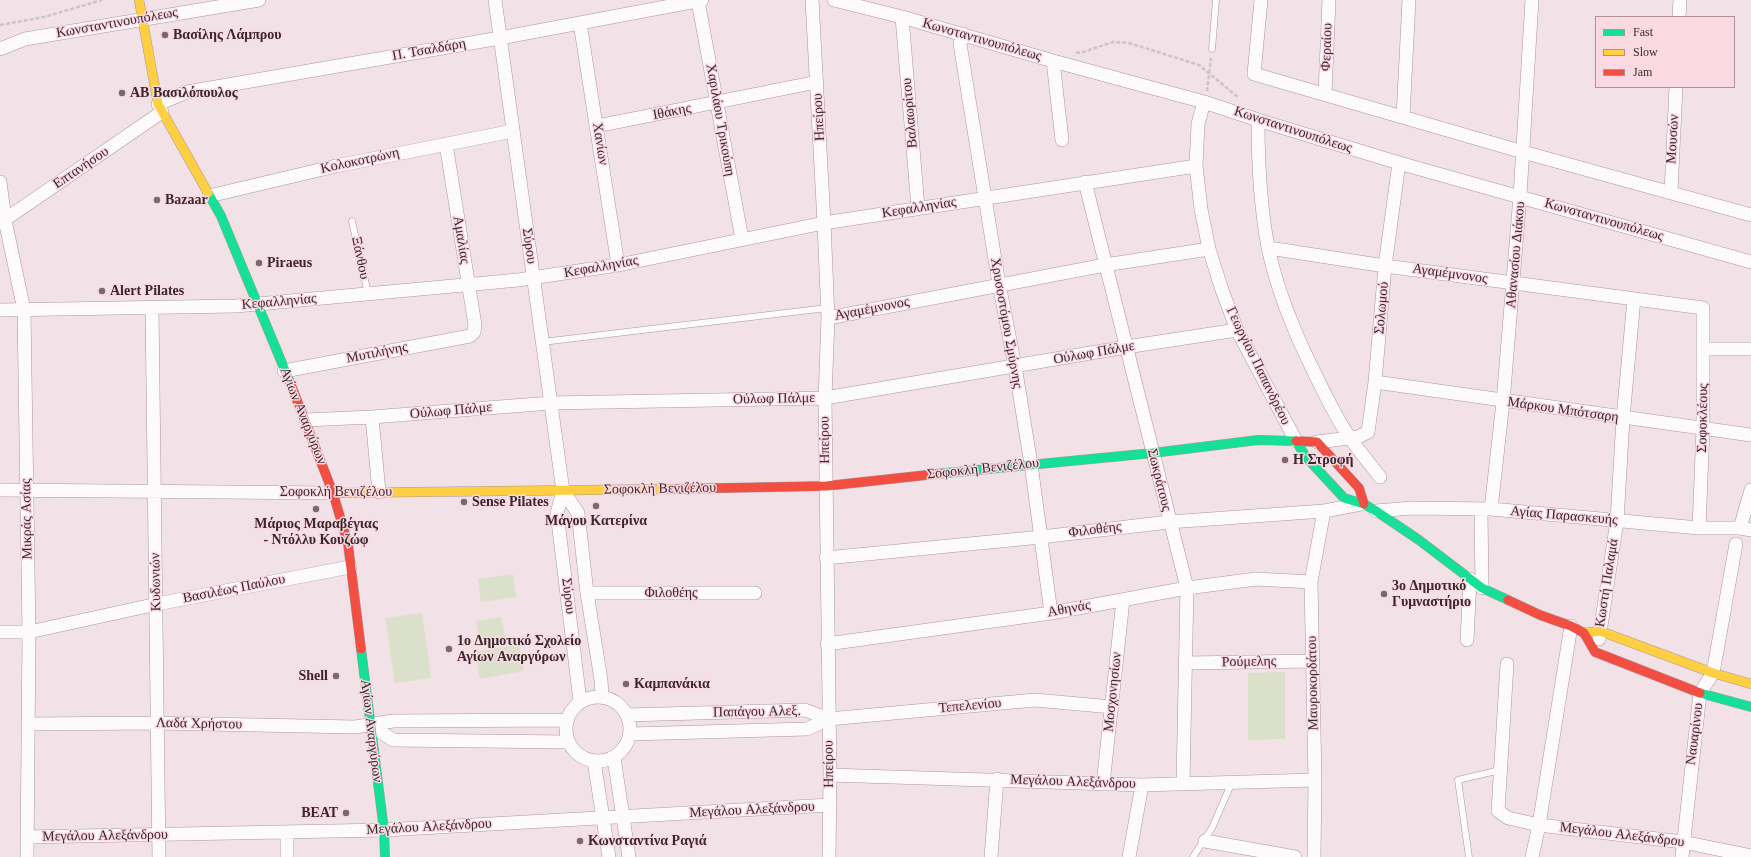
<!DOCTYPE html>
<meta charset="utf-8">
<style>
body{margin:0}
#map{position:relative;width:1751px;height:857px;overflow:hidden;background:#f2e1e6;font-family:"Times New Roman",serif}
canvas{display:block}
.legend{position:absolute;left:1595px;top:16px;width:140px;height:72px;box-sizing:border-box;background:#fad9e2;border:1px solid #ac939a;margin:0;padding:5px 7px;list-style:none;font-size:12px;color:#38292d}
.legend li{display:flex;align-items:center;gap:8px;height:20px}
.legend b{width:20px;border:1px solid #ac939a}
</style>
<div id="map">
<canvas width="1751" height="857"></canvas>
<ul class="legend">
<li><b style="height:5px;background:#16e098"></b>Fast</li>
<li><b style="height:5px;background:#ffcf43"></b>Slow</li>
<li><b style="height:5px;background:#f24e42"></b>Jam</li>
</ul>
</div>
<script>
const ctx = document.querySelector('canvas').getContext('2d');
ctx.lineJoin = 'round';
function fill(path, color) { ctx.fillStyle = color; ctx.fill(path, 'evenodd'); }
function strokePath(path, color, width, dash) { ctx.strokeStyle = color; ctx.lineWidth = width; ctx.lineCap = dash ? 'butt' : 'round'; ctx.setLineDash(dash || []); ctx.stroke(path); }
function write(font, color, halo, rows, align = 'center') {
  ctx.font = font + ' "Times New Roman",serif'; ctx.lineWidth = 3; ctx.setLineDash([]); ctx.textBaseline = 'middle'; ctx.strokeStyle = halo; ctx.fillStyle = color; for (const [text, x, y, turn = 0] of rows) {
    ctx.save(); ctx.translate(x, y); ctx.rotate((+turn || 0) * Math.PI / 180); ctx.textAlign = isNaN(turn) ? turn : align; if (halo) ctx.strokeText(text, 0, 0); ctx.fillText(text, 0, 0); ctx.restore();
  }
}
const green = new Path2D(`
 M 513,574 L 516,597 L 481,602 L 478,579 Z
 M 422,613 L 431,678 L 395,683 L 385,618 Z
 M 501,617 L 505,637 L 480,642 L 476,621 Z
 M 519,644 L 524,671 L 480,679 L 475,652 Z
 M 1285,672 L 1285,739 L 1248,740 L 1248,673 Z`);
const path = new Path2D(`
 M 0,25 L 44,17 L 102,0
 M 1076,53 L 1083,52 L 1113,42 L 1129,43 L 1199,65 L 1239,98
 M 1207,91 L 1211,58`);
const lane = new Path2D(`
 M 1212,49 L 1216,0
 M 352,221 L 368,294
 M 542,342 L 827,308
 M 1193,857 L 1212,828 L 1232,782
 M 1469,857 L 1458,780 L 1500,770`);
const street = new Path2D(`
 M 495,0 L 563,491 L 557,513 L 580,701
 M 812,0 L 824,223 L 828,318 L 825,398 L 830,775 L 829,857
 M 834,0 L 902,17 L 1053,61 L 1204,102 L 1258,120 L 1399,163 L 1751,262
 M 1261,0 L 1254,74 L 1523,152 L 1751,215
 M 698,1 L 742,239
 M 902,17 L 918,208
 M 1679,17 L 1680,0
 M 580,23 L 618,265
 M 963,34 L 960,44 L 999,284 L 1015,366 L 1031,464 L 1051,613
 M 0,49 L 25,39 L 259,0
 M 1053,61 L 1062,140
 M 1325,94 L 1329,0
 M 1204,102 L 1198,124 L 1196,166 L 1201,209 L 1209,249 L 1222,290 L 1237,330 L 1296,441
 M 158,104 L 187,92 L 500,38 L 702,0
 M 1403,117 L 1409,0
 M 1258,120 C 1258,163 1260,205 1268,247 C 1277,291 1295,334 1315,374 C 1326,396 1336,418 1350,438 C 1359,451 1370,464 1380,477
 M 597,126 L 817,82
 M 0,182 L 5,220 L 24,310 L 29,632 L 27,857
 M 1085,182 L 1187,588 L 1183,783
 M 1671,192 L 1676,87
 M 209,196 L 336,166 L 513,131
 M 0,223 L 162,112
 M 1269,248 L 1385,266 L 1703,308 L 1703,429 L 1699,528
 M 152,308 L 159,857
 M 0,310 L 236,306 L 518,280 L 618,265 L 824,223 L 1196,166
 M 828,318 L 1105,265 L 1209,249
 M 1704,349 L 1751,349
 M 284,371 L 470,336 L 474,332 L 475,325 L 446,144
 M 1375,382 L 1751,435
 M 372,417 L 379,492
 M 306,420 L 372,417 L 551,403 L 825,398 L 1126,347 L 1237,330
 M 1317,442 L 1358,437 L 1368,432 L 1375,382 L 1385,266 L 1399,163
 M 0,490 L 333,493
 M 563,491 L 578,513 L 587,593 L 601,680 L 602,696
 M 1481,509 L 1482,588
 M 1491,509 L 1503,402 L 1520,196 L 1532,0
 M 1376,511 L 1412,508 L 1491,509 L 1699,528 L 1740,528 L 1751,530
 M 1740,528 L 1751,490
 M 826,558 L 1041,537 L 1169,522 L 1324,511 L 1361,504
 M 587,593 L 755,593
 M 0,632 L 29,632 L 157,604 L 350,567
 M 1599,639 L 1617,521 L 1623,418 L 1634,299
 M 1467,640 L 1470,579
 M 827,644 L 1051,613 L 1187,588 L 1256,579 L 1311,582
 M 1186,663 L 1312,661
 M 1507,664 L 1498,811 L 1508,818 L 1539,825 L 1683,842 L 1751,856
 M566 729a32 32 0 1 1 64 0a32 32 0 1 1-64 0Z
 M 627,715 L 805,710 L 829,719
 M 28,724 L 157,723 L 355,727 L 393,721 L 567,720
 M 370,725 L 393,740 L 568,742
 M 630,734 L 807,729 L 829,719 L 1035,700 L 1112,707
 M 614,758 L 629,857
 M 594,761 L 609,857
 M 830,775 L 1142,785 L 1315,780
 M 1103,784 L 1123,600
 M 287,832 L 287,857
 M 27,837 L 384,830 L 830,805
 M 1205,841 L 1295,857
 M 991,857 L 997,779
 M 1129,857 L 1142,785
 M 1314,857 L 1315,780 L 1311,582 L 1324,511
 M 1532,857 L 1539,825 L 1571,626
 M 1682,857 L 1700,693 L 1713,673 L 1736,544`);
const fast = new Path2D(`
 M 208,193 L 221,216 L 291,385
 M 1296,441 L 1306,457 L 1344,498 L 1364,504 L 1376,511 L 1419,540 L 1482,588 L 1508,600
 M 936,474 L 1153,453 L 1258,440 L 1296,441
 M 361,649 L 384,830 L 385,857
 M 1700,693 L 1751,707`);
const slow = new Path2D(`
 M 139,0 L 158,104 L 208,193
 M 333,493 L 671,489
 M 1584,633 L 1600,631 L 1713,673 L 1751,684`);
const jam = new Path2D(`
 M 291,385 L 333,493 L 348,544 L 361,649
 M 1296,441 L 1317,442 L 1359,488 L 1364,504
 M 671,489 L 826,486 L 936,474
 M 1508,600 L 1540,615 L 1571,626 L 1584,633 L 1595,652 L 1700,693`);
const markers = [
 [165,35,4,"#79696e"],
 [122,93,4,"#79696e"],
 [157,200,4,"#79696e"],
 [259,263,4,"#79696e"],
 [102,291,4,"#79696e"],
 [1285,460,4,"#79696e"],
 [464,502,4,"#79696e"],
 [596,506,4,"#79696e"],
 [316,509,4,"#79696e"],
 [1384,594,4,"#79696e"],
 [449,649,4,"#79696e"],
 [336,676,4,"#79696e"],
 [626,684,4,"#79696e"],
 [346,813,4,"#79696e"],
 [580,841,4,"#79696e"]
];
const streetNames = [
 ["Κωνσταντινουπόλεως",117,23,-10],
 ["Κωνσταντινουπόλεως",982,40,16],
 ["Φεραίου",1327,47,-88],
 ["Π. Τσαλδάρη",429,50,-10],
 ["Ιθάκης",672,112,-11],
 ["Βαλαωρίτου",910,113,-95],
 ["Ηπείρου",819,117,-93],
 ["Χαριλάου Τρικούπη",720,120,80],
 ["Κωνσταντινουπόλεως",1293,130,18],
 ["Μουσών",1673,139,-87],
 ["Χανίων",600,144,81],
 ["Κολοκοτρώνη",360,161,-12],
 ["Επτανήσου",81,168,-34],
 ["Κεφαλληνίας",919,208,-9],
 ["Κωνσταντινουπόλεως",1604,220,16],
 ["Αμαλίας",461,240,81],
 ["Σύρου",529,246,82],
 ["Αθανασίου Διάκου",1516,255,-85],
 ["Ξάνθου",360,258,78],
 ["Κεφαλληνίας",601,267,-10],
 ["Αγαμέμνονος",1450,274,8],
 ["Κεφαλληνίας",279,302,-5],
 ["Σολωμού",1382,308,-85],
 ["Αγαμέμνονος",872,309,-11],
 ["Χρυσοστόμου Σμύρνης",1006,323,80],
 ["Μυτιλήνης",377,353,-11],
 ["Ούλωφ Πάλμε",1094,353,-10],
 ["Γεωργίου Παπανδρέου",1258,366,64],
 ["Ούλωφ Πάλμε",774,399,-1],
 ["Μάρκου Μπότσαρη",1563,410,8],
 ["Ούλωφ Πάλμε",451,411,-5],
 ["Αγίων Αναργύρων",303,416,68],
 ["Σοφοκλέους",1703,418,-89],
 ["Ηπείρου",825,440,-91],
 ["Σοφοκλή Βενιζέλου",983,469,-6],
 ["Σωκράτους",1159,480,76],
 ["Σοφοκλή Βενιζέλου",660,489,-1],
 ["Σοφοκλή Βενιζέλου",336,492],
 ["Αγίας Παρασκευής",1564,516,5],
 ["Μικράς Ασίας",27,519,-91],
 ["Φιλοθέης",1095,530,-7],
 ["Κυδωνιών",156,582,-91],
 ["Κωστή Παλαμά",1607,583,-81],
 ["Βασιλέως Παύλου",234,589,-11],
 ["Φιλοθέης",671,593],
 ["Σύρου",568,596,83],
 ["Αθηνάς",1069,609,-10],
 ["Ρούμελης",1249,662,-1],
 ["Μαυροκορδάτου",1313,683,-91],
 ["Μοσχονησίων",1113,692,-84],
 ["Τεπελενίου",970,706,-5],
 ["Παπάγου Αλεξ.",757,712,-1],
 ["Λαδά Χρήστου",199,724,1],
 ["Αγίων Αναργύρων",371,731,83],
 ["Ναυαρίνου",1695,734,-83],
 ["Ηπείρου",829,764,-91],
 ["Μεγάλου Αλεξάνδρου",1073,782,2],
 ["Μεγάλου Αλεξάνδρου",752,810,-3],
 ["Μεγάλου Αλεξάνδρου",429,827,-3],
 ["Μεγάλου Αλεξάνδρου",1622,835,7],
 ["Μεγάλου Αλεξάνδρου",105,836,-1]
];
const poiNames = [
 ["Βασίλης Λάμπρου",173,35],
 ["ΑΒ Βασιλόπουλος",130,93],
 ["Bazaar",165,200],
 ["Piraeus",267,263],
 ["Alert Pilates",110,291],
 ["Η Στροφή",1293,460],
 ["Sense Pilates",472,502],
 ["Μάγου Κατερίνα",596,521,"center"],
 ["Μάριος Μαραβέγιας",316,524,"center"],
 ["- Ντόλλυ Κουζώφ",316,540,"center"],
 ["3ο Δημοτικό",1392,586],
 ["Γυμναστήριο",1392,602],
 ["1ο Δημοτικό Σχολείο",457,641],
 ["Αγίων Αναργύρων",457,657],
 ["Shell",328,676,"right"],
 ["Καμπανάκια",634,684],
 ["ΒΕΑΤ",338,813,"right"],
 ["Κωνσταντίνα Ραγιά",588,841]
];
fill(green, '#dae0ca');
strokePath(lane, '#a7989d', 7);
strokePath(street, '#a7989d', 14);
strokePath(fast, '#a7989d', 10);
strokePath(slow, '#a7989d', 10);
strokePath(jam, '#a7989d', 10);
strokePath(path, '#ccc5c7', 2.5, [4, 2]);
strokePath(lane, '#fdfafb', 6);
strokePath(street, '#fdfafb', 13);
strokePath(fast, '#16e098', 9);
strokePath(slow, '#ffcf43', 9);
strokePath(jam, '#f24e42', 9);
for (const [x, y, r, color] of markers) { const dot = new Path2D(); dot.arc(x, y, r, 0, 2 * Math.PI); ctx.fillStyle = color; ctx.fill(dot); strokePath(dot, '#fad9e2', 1.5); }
write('14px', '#38292d', '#fad9e2', streetNames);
write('bold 14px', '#38292d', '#fad9e2', poiNames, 'left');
</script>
